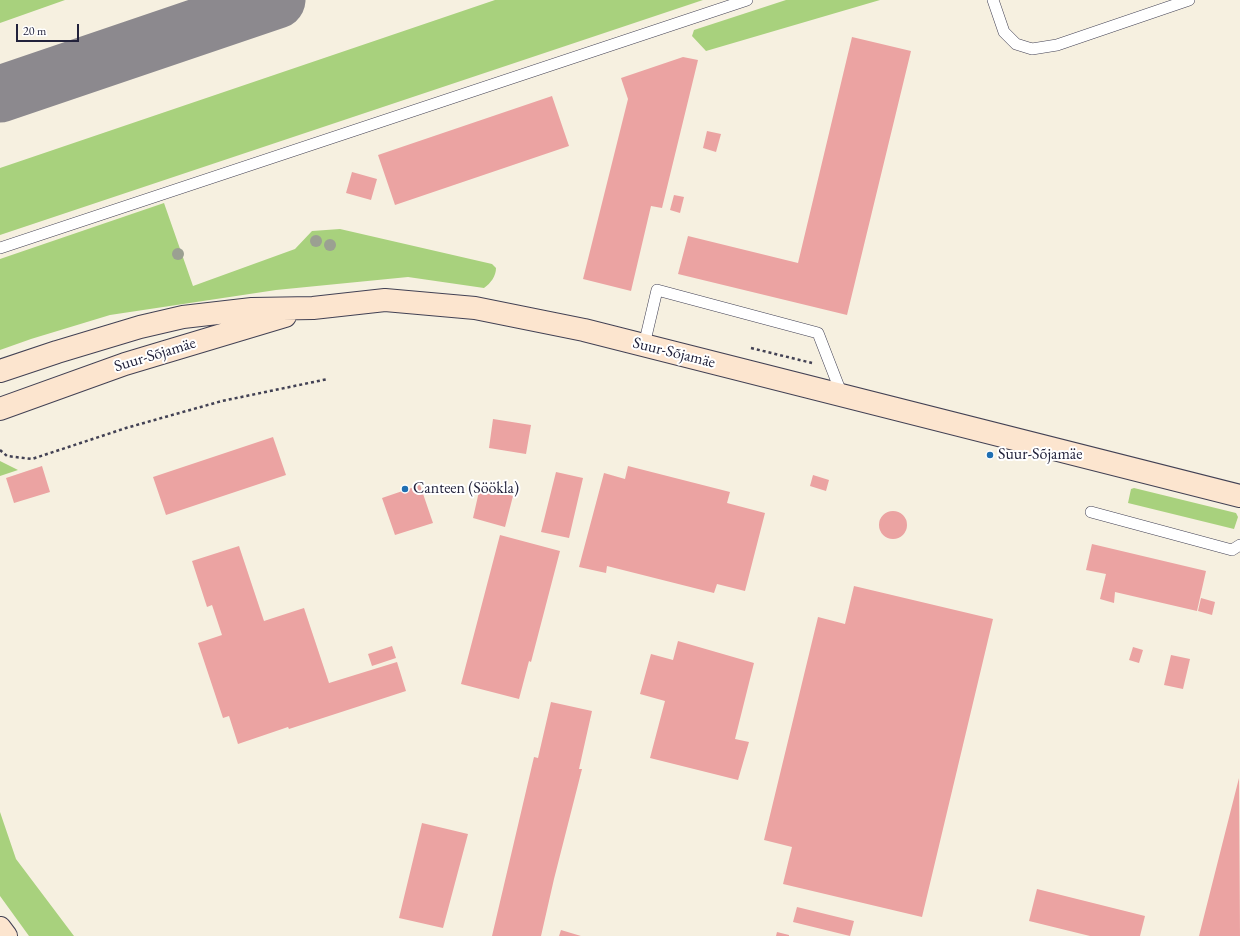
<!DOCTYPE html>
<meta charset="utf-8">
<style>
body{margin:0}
#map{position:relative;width:1240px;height:936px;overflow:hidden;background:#f6f0e0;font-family:"EB Garamond",serif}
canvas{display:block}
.scale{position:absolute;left:16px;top:24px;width:63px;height:18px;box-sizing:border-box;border:2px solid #22223b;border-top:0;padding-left:5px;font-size:12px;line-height:14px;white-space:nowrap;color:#22223b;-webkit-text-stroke:3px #fff;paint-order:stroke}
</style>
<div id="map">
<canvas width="1240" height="936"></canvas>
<div class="scale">20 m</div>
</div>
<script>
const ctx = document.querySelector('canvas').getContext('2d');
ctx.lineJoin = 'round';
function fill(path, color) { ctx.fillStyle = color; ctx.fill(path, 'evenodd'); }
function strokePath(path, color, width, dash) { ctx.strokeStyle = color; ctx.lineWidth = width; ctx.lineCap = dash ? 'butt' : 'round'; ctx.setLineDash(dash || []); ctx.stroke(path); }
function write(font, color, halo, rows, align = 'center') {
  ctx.font = font + ' "EB Garamond",serif'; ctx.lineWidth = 4; ctx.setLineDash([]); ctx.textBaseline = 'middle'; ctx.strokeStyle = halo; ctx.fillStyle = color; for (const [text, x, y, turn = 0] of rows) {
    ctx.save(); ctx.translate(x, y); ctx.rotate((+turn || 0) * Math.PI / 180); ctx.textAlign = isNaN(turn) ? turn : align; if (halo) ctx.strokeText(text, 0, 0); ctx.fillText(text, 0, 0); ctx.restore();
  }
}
const green = new Path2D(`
 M 0,0 L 65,0 L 0,23 Z
 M 495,0 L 703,0 L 0,235 L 0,168 Z
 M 786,0 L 880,0 L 706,51 L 692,36 L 694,30 Z
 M 164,203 L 193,286 L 295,249 L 312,231 L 340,229 L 492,264 L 496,268 C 496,276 491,283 484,288 L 408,277 L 276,290 L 110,315 L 31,339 L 0,350 L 0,259 Z
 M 0,461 L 18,470 L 0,476 Z
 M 1134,488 L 1236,513 L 1238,517 L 1234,529 L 1128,503 L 1131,489 Z
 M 0,812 L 16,859 L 74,936 L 29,936 L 0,896 Z`);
const taxiway = new Path2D(`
 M 0,94 L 277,0`);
const building = new Path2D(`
 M 852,37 L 911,51 L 847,315 L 678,274 L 688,236 L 798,263 Z
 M 683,57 L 698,60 L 662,208 L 651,206 L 631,291 L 583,279 L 628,99 L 621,78 Z
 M 552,96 L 569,146 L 395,205 L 378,155 Z
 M 707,131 L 721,134 L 716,152 L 703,148 Z
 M 352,172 L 377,179 L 371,200 L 346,193 Z
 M 674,195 L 684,197 L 680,213 L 670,210 Z
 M 493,419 L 531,425 L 526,454 L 489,448 Z
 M 273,437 L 286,475 L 166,515 L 153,477 Z
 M 42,466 L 50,492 L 14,503 L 6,478 Z
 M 628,466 L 730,492 L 727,503 L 765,513 L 745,591 L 717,584 L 714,593 L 607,566 L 606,573 L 579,567 L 604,473 L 625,479 Z
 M 556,472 L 583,478 L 569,538 L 541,532 Z
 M 813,475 L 829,480 L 826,491 L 810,486 Z
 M 420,485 L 433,523 L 395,535 L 382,498 Z
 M 480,487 L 513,496 L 505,527 L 473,518 Z
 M879 525a14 14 0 1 1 28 0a14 14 0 1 1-28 0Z
 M 500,535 L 560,551 L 531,662 L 529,661 L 519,699 L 461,684 Z
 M 1092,544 L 1206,571 L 1197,611 L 1115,592 L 1114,603 L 1100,599 L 1106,574 L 1086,570 Z
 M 239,546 L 264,621 L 304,608 L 329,683 L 397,662 L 406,691 L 289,729 L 288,727 L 238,744 L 229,716 L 223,718 L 198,643 L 222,635 L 212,605 L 207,607 L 192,561 Z
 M 854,586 L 993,619 L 922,917 L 783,884 L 792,847 L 764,840 L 818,617 L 845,624 Z
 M 1201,598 L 1215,602 L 1212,615 L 1198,611 Z
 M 678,641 L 754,663 L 735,739 L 749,742 L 738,780 L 650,758 L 665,701 L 640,694 L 651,654 L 673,660 Z
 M 392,646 L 396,658 L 372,666 L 368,654 Z
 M 1133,647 L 1143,650 L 1139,663 L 1129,660 Z
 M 1171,655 L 1190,659 L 1183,689 L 1164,685 Z
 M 551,702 L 592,711 L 579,769 L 582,769 L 554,879 L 541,936 L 492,936 L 534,757 L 538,758 Z
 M 1239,778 L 1240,936 L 1199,936 Z
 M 422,823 L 468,834 L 443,928 L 399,918 Z
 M 1037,889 L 1145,916 L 1140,936 L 1090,936 L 1029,921 Z
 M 797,907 L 854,921 L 850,936 L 793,922 Z
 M 561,930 L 581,936 L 559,936 Z
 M 777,932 L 789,935 L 789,936 L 776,936 Z`);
const path = new Path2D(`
 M 751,348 L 812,363
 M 0,450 L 7,456 L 32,459 L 126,428 L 222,401 L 328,379`);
const lane = new Path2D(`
 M 993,0 L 1004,32 L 1016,44 L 1032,49 L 1057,45 L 1189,0
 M 0,248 L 747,0
 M 644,345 L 657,290 L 818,333 L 842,395
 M 1091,512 L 1232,550 L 1240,545`);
const secondary = new Path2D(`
 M 0,371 L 57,352 L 140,327 L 183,317 L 252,309 L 313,308 L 385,300 L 475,308 L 584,330 L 1240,496
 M 0,409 L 125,364 L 285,316
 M 0,928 L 6,936`);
const trees = [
 [316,241],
 [330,245],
 [178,254]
];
const markers = [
 [990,455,4,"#1f6fb2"],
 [405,489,4,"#1f6fb2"]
];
const streetNames = [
 ["Suur-Sõjamäe",674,353,14],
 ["Suur-Sõjamäe",155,355,-17]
];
const poiNames = [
 ["Suur-Sõjamäe",998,455],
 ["Canteen (Söökla)",413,489]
];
fill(green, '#a8d17d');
strokePath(taxiway, '#8c898e', 57);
fill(building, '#eba3a2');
strokePath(lane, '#424154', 12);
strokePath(secondary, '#424154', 24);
strokePath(path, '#424154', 2.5, [3, 3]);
strokePath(lane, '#fff', 11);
strokePath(secondary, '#fce5cf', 22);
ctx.fillStyle = '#9ba092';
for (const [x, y] of trees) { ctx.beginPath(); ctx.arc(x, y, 6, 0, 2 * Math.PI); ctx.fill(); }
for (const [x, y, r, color] of markers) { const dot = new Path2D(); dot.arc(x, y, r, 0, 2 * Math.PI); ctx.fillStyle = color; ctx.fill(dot); strokePath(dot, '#fff', 1.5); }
write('16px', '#22223b', '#fff', streetNames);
write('16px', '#22223b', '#fff', poiNames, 'left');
</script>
